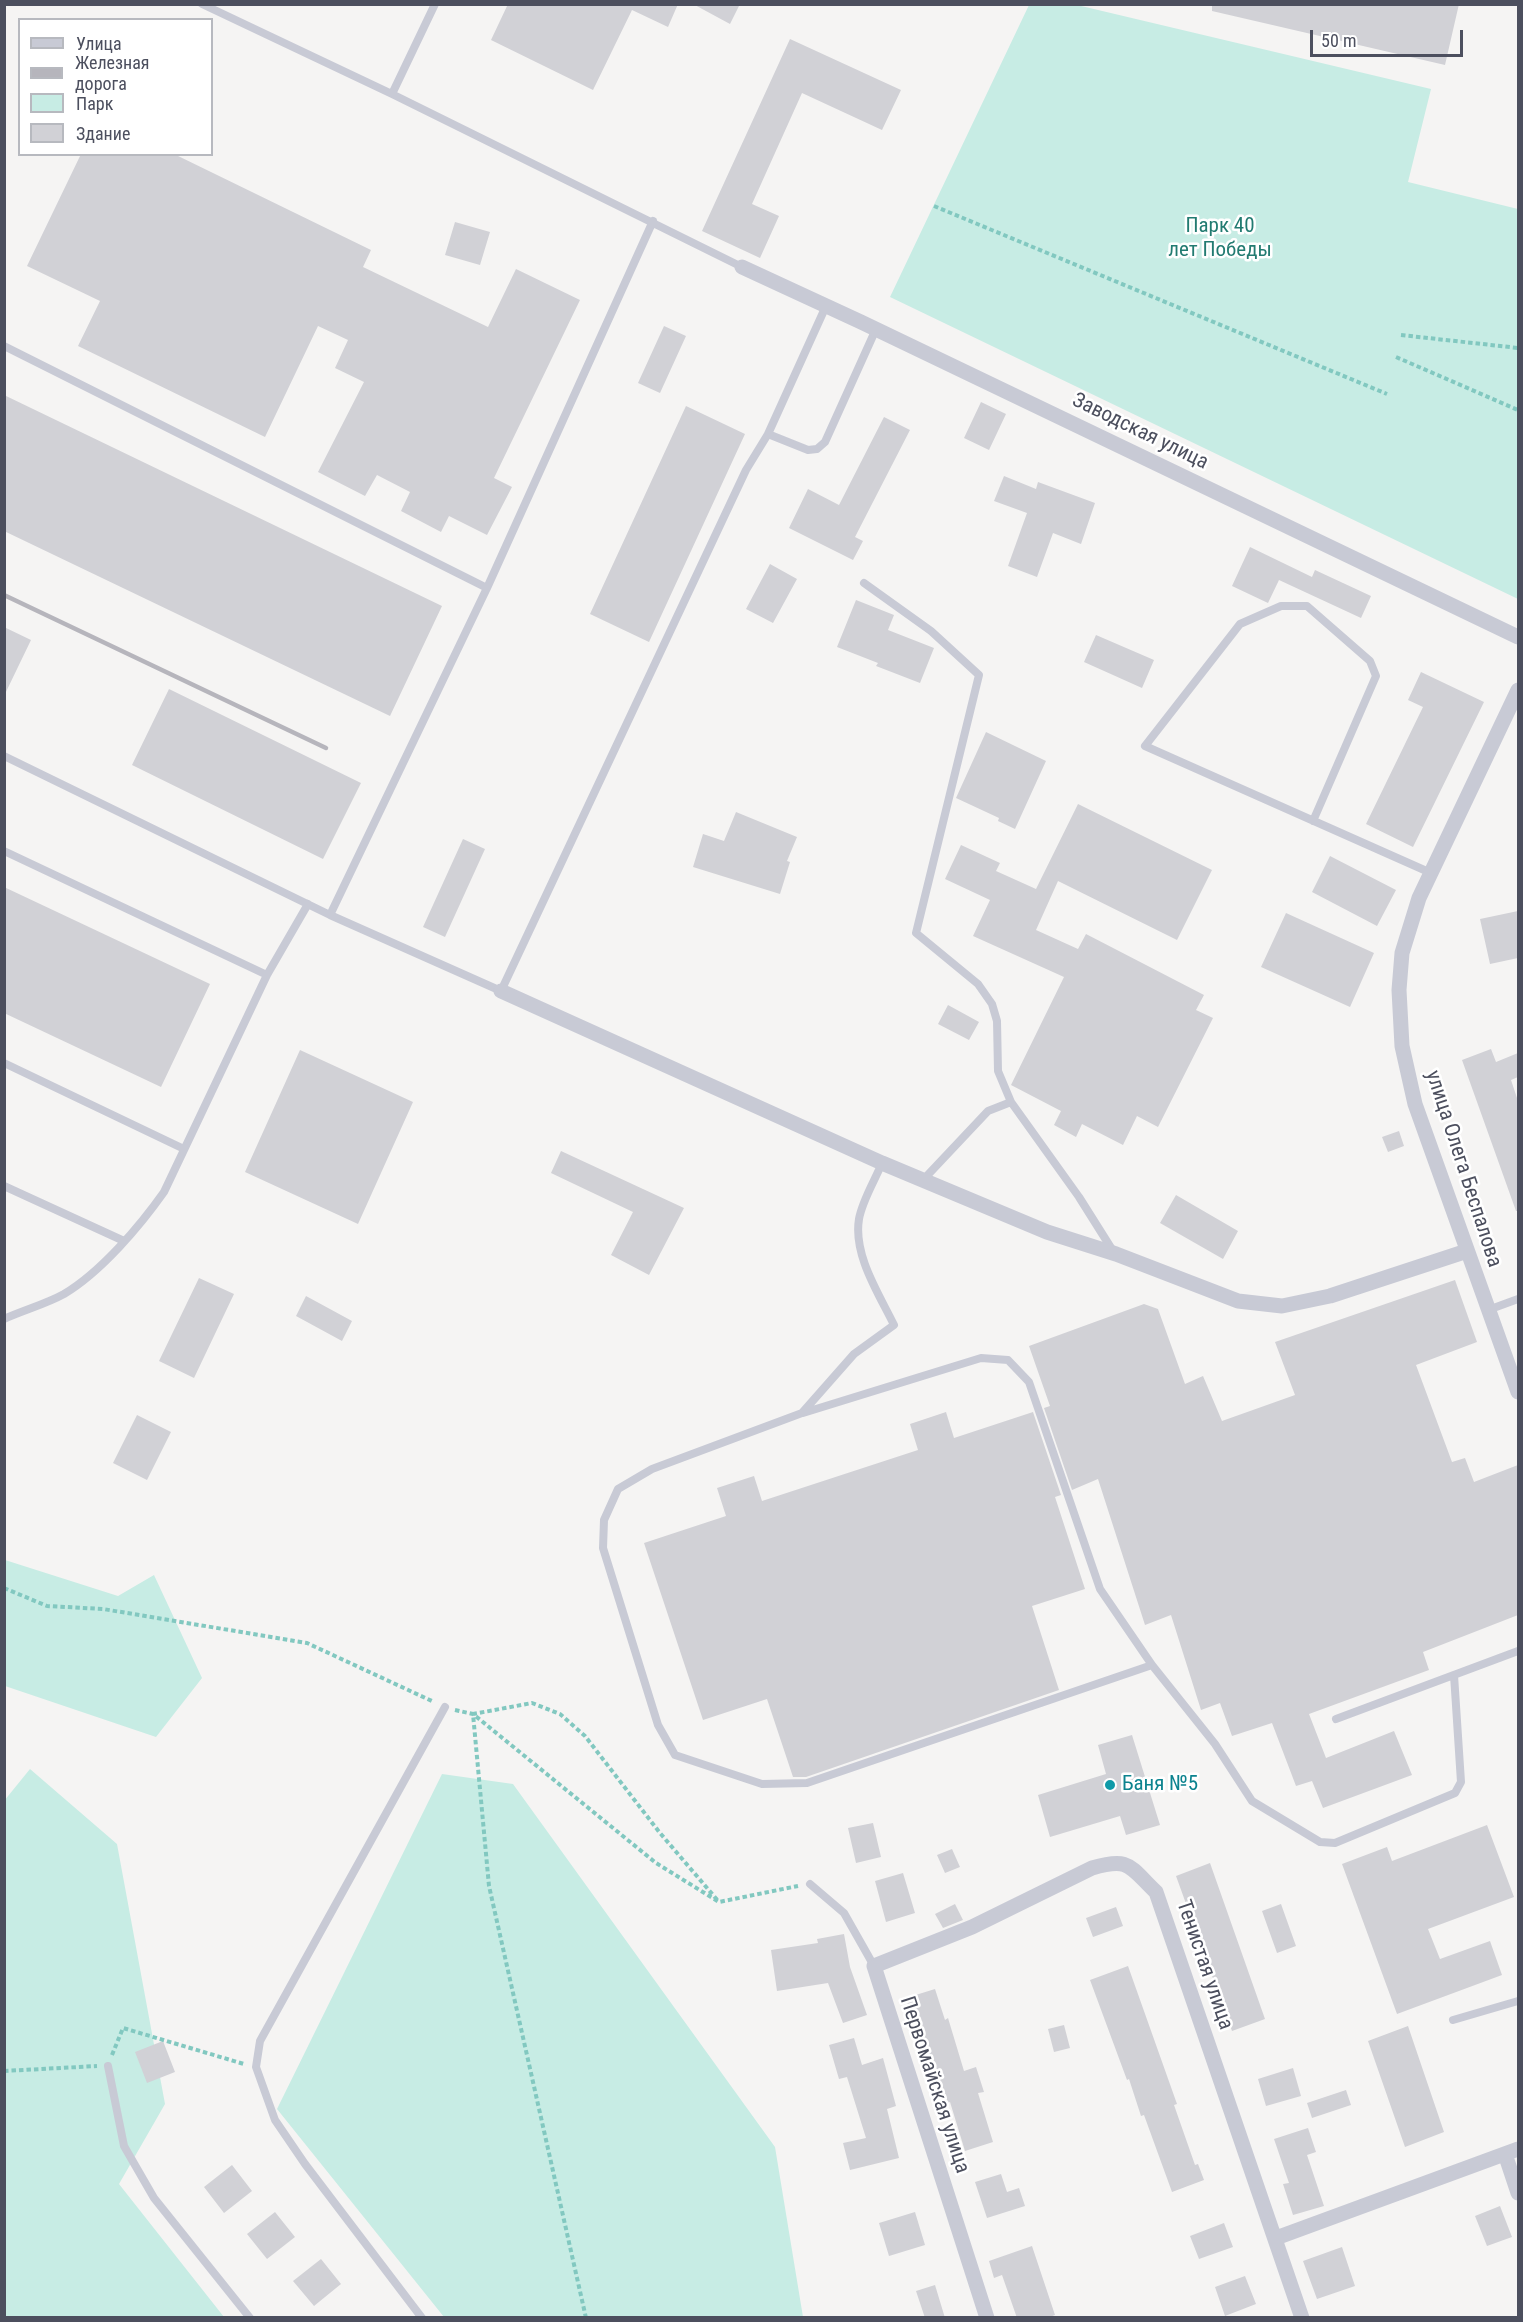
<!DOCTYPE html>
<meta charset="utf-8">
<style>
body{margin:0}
#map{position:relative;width:1523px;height:2322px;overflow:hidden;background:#f5f4f3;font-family:"Roboto Condensed",sans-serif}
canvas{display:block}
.frame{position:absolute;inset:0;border:6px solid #4c4f5e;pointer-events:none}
.legend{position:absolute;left:18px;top:18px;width:195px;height:138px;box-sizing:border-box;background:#fff;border:2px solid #b7b9bf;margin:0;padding:8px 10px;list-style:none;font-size:18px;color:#4c4f5e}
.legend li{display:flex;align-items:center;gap:12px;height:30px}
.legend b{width:30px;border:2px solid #b7b9bf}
.scale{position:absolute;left:1310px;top:30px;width:153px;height:27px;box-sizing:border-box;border:3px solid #4c4f5e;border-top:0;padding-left:8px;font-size:18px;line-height:21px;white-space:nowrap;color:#4c4f5e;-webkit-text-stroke:4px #fff;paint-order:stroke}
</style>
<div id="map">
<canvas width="1523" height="2322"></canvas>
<div class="frame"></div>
<ul class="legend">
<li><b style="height:8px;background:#c8cad5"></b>Улица</li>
<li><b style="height:8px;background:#b6b5bc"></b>Железная дорога</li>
<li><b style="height:16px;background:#c7ece4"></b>Парк</li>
<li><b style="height:16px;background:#d1d1d6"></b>Здание</li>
</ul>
<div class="scale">50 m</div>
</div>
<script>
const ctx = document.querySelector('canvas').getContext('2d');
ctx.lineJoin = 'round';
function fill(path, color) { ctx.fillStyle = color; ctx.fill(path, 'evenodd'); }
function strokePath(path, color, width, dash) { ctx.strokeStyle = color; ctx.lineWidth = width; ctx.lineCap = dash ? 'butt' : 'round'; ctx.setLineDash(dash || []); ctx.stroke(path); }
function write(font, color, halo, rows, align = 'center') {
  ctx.font = font + ' "Roboto Condensed",sans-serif'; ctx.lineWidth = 5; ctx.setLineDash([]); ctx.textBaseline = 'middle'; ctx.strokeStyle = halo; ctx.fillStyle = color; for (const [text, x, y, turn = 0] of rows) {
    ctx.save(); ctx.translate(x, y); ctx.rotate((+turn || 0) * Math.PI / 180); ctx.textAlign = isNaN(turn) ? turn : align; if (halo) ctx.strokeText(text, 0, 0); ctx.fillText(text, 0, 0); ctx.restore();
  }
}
const green = new Path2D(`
 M 1029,5 L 1077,5 L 1431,89 L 1408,182 L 1518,209 L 1518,599 L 890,297 Z
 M 5,1560 L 118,1596 L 154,1575 L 202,1678 L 156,1737 L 5,1686 Z
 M 30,1769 L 117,1844 L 165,2104 L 119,2184 L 224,2317 L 5,2317 L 4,1801 Z
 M 442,1774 L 513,1784 L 775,2147 L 803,2317 L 444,2317 L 277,2109 Z`);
const building = new Path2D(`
 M 508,4 L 678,4 L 668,27 L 632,10 L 593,90 L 491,40 Z
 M 693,4 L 740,4 L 730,24 Z
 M 1212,4 L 1459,4 L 1445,65 L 1212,11 Z
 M 790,39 L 901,90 L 882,130 L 802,93 L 752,204 L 779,216 L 760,258 L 702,231 Z
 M 81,154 L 174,154 L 371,250 L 363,267 L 488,327 L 516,269 L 580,300 L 494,478 L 512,487 L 487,535 L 449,516 L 441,532 L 401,511 L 410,492 L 377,475 L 365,496 L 318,472 L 364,382 L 335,368 L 348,340 L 318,326 L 265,437 L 78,346 L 100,301 L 27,266 Z
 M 455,222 L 490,232 L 480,265 L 445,255 Z
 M 664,326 L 686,336 L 660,393 L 638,383 Z
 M 4,395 L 442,606 L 390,716 L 4,531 Z
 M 981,402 L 1006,414 L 989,450 L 964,438 Z
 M 686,406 L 745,434 L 649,642 L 590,614 Z
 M 884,417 L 910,430 L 855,537 L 863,541 L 853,560 L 789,528 L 808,489 L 839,505 Z
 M 1004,476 L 1036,489 L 1038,482 L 1095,503 L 1081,544 L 1053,533 L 1037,577 L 1008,566 L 1027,513 L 994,501 Z
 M 1250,547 L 1312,577 L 1315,570 L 1371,596 L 1361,618 L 1279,580 L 1268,603 L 1232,586 Z
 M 770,564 L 797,579 L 773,623 L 746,609 Z
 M 856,600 L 894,615 L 888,630 L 934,648 L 920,683 L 876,666 L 878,663 L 837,647 Z
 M 4,627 L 31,640 L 4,696 Z
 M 1096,635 L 1154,660 L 1142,688 L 1084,662 Z
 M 1421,672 L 1484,702 L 1413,847 L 1366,824 L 1423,707 L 1408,700 Z
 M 169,689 L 361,783 L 323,859 L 132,765 Z
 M 986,732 L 1046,761 L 1015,829 L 998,821 L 999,818 L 956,798 Z
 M 1078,804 L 1212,870 L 1177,940 L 1058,881 L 1036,930 L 1078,949 L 1086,934 L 1204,995 L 1196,1010 L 1213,1018 L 1158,1127 L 1137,1116 L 1123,1145 L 1082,1124 L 1076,1137 L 1054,1125 L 1061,1111 L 1011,1085 L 1064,977 L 973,936 L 990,900 L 945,879 L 961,845 L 1000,863 L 996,871 L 1036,889 Z
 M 736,812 L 797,837 L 787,861 L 790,862 L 780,894 L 693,867 L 703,834 L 724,841 Z
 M 463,839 L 485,849 L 445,937 L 423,927 Z
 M 1330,856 L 1396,890 L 1377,926 L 1312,892 Z
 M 4,887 L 210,984 L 161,1087 L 4,1013 Z
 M 1518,911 L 1518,958 L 1490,964 L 1480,919 Z
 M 1286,913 L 1374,953 L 1350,1007 L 1261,967 Z
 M 948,1005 L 979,1022 L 969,1040 L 938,1024 Z
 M 1491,1049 L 1496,1062 L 1518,1053 L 1518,1077 L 1511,1080 L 1518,1101 L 1518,1211 L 1516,1211 L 1462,1060 Z
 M 300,1050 L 413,1102 L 358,1224 L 245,1172 Z
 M 1399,1131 L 1404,1146 L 1388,1152 L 1382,1137 Z
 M 561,1151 L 684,1208 L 649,1275 L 611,1255 L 633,1212 L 551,1173 Z
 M 1176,1195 L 1238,1231 L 1223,1259 L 1160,1223 Z
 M 199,1278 L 234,1294 L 194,1378 L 159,1361 Z
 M 1455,1280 L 1477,1342 L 1416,1365 L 1452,1462 L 1465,1458 L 1474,1482 L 1518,1465 L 1518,1615 L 1423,1652 L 1429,1670 L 1309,1714 L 1326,1758 L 1394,1731 L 1412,1775 L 1323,1808 L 1312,1781 L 1296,1786 L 1272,1723 L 1232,1736 L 1220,1703 L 1201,1710 L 1171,1615 L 1145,1625 L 1098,1479 L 1072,1490 L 1044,1408 L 1050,1406 L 1029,1346 L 1144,1304 L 1158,1309 L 1185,1384 L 1203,1376 L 1222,1421 L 1295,1395 L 1275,1342 Z
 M 306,1296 L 352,1321 L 342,1341 L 296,1316 Z
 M 946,1412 L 954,1438 L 1033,1412 L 1061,1495 L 1055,1497 L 1085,1589 L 1032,1606 L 1059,1690 L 806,1777 L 793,1777 L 767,1699 L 703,1720 L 644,1543 L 726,1516 L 717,1488 L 754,1476 L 762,1501 L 918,1450 L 910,1424 Z
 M 137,1415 L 171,1432 L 147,1480 L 113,1463 Z
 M 1132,1735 L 1160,1825 L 1126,1835 L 1120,1816 L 1050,1837 L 1038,1795 L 1106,1774 L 1098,1745 Z
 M 873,1823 L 881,1857 L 856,1863 L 848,1828 Z
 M 1487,1825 L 1514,1897 L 1428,1929 L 1440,1959 L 1490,1941 L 1502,1975 L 1397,2014 L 1342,1864 L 1387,1847 L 1392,1861 Z
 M 952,1849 L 960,1867 L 945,1873 L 937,1855 Z
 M 1210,1863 L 1265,2019 L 1232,2031 L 1176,1876 Z
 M 903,1873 L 915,1913 L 886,1922 L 875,1881 Z
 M 955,1904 L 963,1920 L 943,1928 L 935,1914 Z
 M 1281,1904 L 1296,1946 L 1277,1953 L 1262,1911 Z
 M 1116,1907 L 1123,1926 L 1093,1937 L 1086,1918 Z
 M 844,1934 L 850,1967 L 867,2015 L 843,2023 L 828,1983 L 777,1991 L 771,1950 L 818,1943 L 817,1939 Z
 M 1128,1966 L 1177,2104 L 1174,2105 L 1195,2165 L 1198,2164 L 1204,2180 L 1172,2192 L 1144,2115 L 1141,2116 L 1129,2079 L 1127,2080 L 1090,1980 Z
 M 935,1989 L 945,2020 L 948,2018 L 964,2071 L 976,2067 L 984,2092 L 978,2093 L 993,2142 L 965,2151 L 950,2102 L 947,2103 L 936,2067 L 926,2070 L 920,2050 L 922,2049 L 906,1998 Z
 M 1064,2025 L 1070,2048 L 1054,2052 L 1048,2029 Z
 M 1408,2026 L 1444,2132 L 1405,2147 L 1368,2041 Z
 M 854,2038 L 862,2065 L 883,2058 L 896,2106 L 887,2109 L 899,2158 L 850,2170 L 843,2143 L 866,2138 L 847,2077 L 839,2079 L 829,2045 Z
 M 163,2041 L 175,2072 L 147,2083 L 135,2052 Z
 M 1293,2068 L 1301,2096 L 1266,2106 L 1258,2079 Z
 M 1346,2090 L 1351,2105 L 1312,2118 L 1307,2103 Z
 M 1308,2128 L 1316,2152 L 1307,2155 L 1324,2206 L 1293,2215 L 1283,2184 L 1289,2183 L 1274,2139 Z
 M 232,2165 L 252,2191 L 224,2213 L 204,2187 Z
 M 1001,2174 L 1007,2192 L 1019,2188 L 1025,2206 L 987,2218 L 975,2182 Z
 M 1500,2206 L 1512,2237 L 1487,2246 L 1475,2216 Z
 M 275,2212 L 295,2237 L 267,2259 L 247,2234 Z
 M 915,2212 L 925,2245 L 889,2256 L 879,2223 Z
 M 1224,2223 L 1233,2247 L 1199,2259 L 1190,2236 Z
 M 1032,2246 L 1055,2315 L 1047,2318 L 1017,2318 L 1002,2275 L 994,2278 L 989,2261 Z
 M 1342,2247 L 1355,2286 L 1317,2299 L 1303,2261 Z
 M 321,2259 L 341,2284 L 314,2306 L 293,2281 Z
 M 1245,2276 L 1256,2304 L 1225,2316 L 1215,2287 Z
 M 935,2285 L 945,2318 L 925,2318 L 916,2291 Z`);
const path = new Path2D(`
 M 934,206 L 1387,394
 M 1401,335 L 1518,348
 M 1396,357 L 1518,410
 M 4,1588 L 47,1606 L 103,1609 L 307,1643 L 434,1702
 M 455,1710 L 473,1714 L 656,1863 L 719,1902 L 798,1886
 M 112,2055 L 123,2028 L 244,2064
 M 4,2071 L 97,2066
 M 586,2318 L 489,1886 L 473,1714 L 532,1703 L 560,1714 L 585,1736 L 660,1833 L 719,1902`);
const lane = new Path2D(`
 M 202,4 L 392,94 L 742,267
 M 392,94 L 435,4
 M 4,346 L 487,588
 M 768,434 L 826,306
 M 864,583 L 931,631 L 979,675 L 916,933 L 978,984 L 992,1004 L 997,1021 L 998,1071 L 1011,1102 L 1079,1197 L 1113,1251
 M 4,756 L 330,915 L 501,991 L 746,470 L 768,434 L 808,450 L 817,449 L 825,442 L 876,329
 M 1313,821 L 1376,676 L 1370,661 L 1307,606 L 1281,606 L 1240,624 L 1145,746 L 1431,873
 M 4,851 L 267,975
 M 330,915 L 487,588 L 653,221
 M 4,1063 L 184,1149
 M 882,1163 C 875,1180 862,1201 859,1219 C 853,1255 879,1294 894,1325 L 854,1354 L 802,1413 L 652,1469 L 618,1489 L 604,1520 L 603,1548 L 658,1725 L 675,1755 L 762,1784 L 807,1783 L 1152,1665 L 1215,1744 L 1252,1801 L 1320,1842 L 1335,1843 L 1455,1793 L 1461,1782 L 1454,1675
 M 923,1180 L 988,1111 L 1011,1102
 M 4,1186 L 124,1241
 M 1488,1310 L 1518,1299
 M 4,1319 C 24,1310 46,1304 64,1294 C 101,1272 140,1226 164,1192 L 267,975 L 308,904
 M 803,1413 L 981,1358 L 1008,1360 L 1029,1382 L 1100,1589 L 1152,1665
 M 1336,1719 L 1518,1651
 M 810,1884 L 844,1913 L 874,1966
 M 1453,2020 L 1518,2001
 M 108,2066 L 124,2146 L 154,2198 L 250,2318
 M 422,2318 L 305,2164 L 275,2120 L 256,2067 L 260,2041 L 445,1707`);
const street = new Path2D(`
 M 742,267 L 861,322 L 1518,637
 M 1518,690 L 1419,898 L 1402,953 L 1399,990 L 1402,1046 L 1415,1104 L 1518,1392
 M 501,991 L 882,1163 L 1047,1232 L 1116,1254 L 1238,1301 L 1282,1306 L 1330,1296 L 1467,1251
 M 1505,2154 L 1518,2193
 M 1276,2238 L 1518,2149
 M 987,2318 L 874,1966 L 972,1927 L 1092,1868 C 1130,1857 1129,1866 1156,1892 L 1302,2318`);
const rail = new Path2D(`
 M 4,595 L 326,748`);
const markers = [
 [1110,1785,6,"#0f9aa8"]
];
const parkNames = [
 ["Парк 40",1220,227],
 ["лет Победы",1220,251]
];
const streetNames = [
 ["Заводская улица",1140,432,26],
 ["улица Олега Беспалова",1463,1169,72],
 ["Тенистая улица",1204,1965,71],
 ["Первомайская улица",934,2085,72]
];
const cultureNames = [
 ["Баня №5",1122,1785]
];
fill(green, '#c7ece4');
fill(building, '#d1d1d6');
strokePath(path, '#82c8c0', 4, [4.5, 3]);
strokePath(lane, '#c8cad5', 8);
strokePath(street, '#c8cad5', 15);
strokePath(rail, '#b6b5bc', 4.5);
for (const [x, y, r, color] of markers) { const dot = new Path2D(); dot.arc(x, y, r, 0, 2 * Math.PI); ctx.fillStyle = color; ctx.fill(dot); strokePath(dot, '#fff', 2); }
write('21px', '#227b71', '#fff', parkNames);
write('21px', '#4c4f5e', '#fff', streetNames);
write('21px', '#0d838f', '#fff', cultureNames, 'left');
</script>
